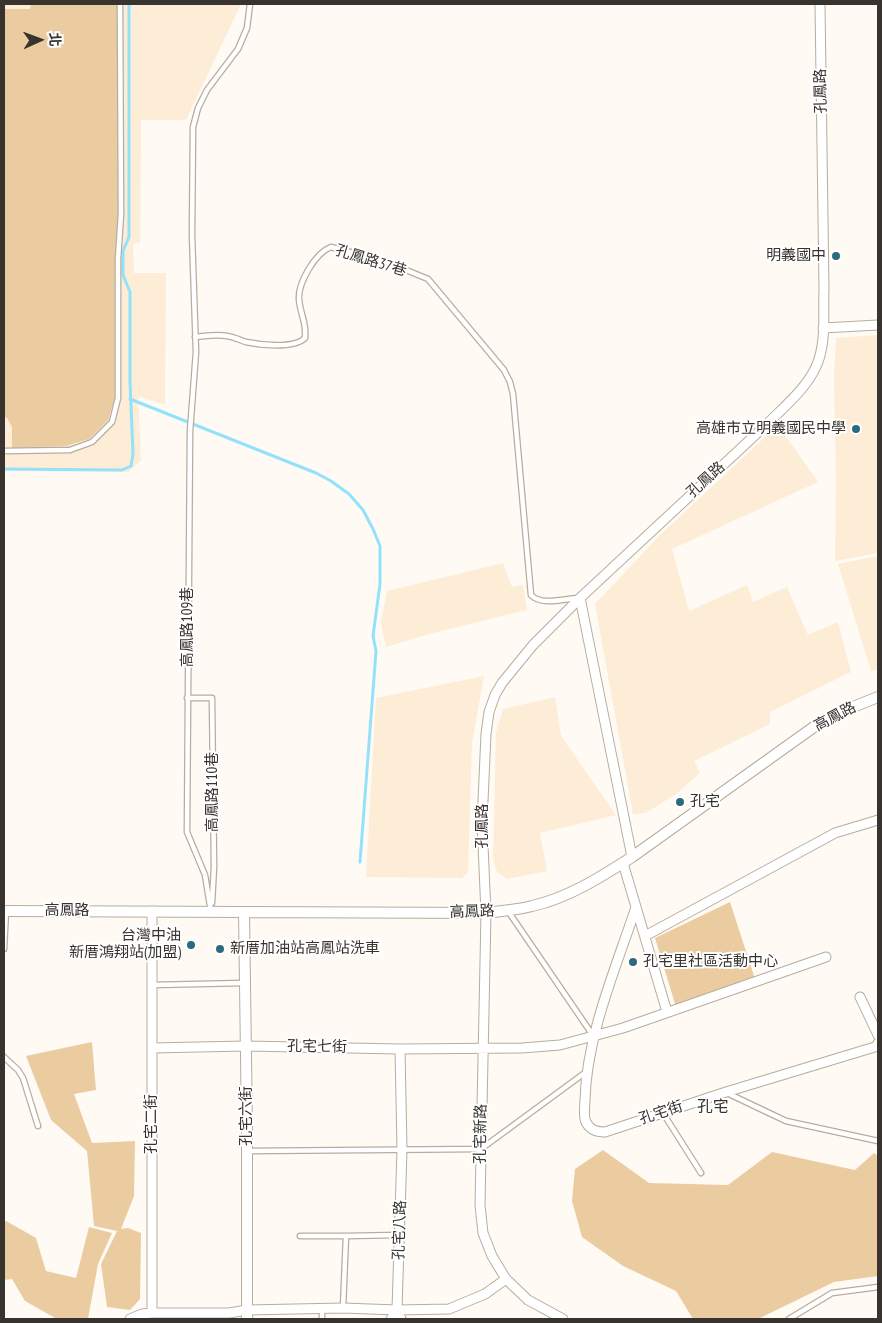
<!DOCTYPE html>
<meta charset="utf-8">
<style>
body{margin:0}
#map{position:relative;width:882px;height:1323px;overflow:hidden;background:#fffaf4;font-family:"PT Sans Narrow","Noto Sans TC",sans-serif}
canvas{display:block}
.frame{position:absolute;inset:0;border:5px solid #38332e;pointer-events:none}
.north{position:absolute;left:15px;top:15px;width:50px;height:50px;-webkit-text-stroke:4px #fff;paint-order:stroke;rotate:88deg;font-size:14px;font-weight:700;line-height:20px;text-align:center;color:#38332e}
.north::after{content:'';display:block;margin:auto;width:18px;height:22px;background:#38332e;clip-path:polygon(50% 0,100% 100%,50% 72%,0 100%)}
</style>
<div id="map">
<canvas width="882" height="1323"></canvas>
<div class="frame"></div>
<div class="north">北</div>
</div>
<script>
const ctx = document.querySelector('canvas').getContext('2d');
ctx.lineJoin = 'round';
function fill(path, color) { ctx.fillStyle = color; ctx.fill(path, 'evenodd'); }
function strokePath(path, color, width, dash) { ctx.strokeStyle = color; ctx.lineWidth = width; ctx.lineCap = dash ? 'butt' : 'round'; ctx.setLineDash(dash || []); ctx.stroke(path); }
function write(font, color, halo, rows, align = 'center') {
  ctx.font = font + ' "PT Sans Narrow","Noto Sans TC",sans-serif'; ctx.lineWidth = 4; ctx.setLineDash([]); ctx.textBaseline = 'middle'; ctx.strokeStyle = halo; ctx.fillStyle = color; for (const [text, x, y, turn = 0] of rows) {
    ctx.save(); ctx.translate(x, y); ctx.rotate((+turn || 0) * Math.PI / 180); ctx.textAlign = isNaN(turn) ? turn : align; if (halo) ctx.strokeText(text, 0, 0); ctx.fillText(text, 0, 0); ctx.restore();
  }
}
const built = new Path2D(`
 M 4,4 L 241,4 L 186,120 L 141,120 L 140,243 L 133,244 L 134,273 L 166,273 L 165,405 L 138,396 L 141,460 L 129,472 L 4,471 Z
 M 878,335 L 878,553 L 835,561 L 836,481 L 834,376 L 836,338 Z
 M 778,425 L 818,482 L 672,549 L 689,611 L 747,585 L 753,602 L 787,587 L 808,635 L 838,622 L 851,672 L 770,712 L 770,724 L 694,761 L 700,773 L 676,794 L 646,813 L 633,814 L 595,604 L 660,535 Z
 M 878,556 L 878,670 L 871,671 L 838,564 Z
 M 503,563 L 512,587 L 523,585 L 527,610 L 433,633 L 386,647 L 381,623 L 387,591 Z
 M 484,676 L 472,743 L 468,872 L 462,878 L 366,877 L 376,698 Z
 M 555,697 L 561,736 L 616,815 L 540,833 L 547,871 L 507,879 L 497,872 L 493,858 L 496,732 L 503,709 Z`);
const green = new Path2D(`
 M 31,4 L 118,4 L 118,214 L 115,259 L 115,398 L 108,420 L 89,439 L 66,446 L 12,448 L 12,427 L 7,418 L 4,417 L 4,9 L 30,9 Z
 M 730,902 L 755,979 L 676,1007 L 655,938 Z
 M 92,1042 L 96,1090 L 74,1094 L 92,1143 L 135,1141 L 134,1196 L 121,1229 L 128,1228 L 141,1233 L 140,1299 L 130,1310 L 107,1307 L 101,1264 L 117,1231 L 94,1226 L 87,1151 L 51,1120 L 26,1056 Z
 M 603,1150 L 649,1183 L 728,1185 L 772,1152 L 855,1170 L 874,1153 L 878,1156 L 878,1276 L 834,1282 L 758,1319 L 693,1319 L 676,1291 L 623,1266 L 582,1237 L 572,1201 L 575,1169 Z
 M 6,1221 L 36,1238 L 46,1271 L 76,1278 L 89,1227 L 112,1233 L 98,1264 L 88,1319 L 57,1319 L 25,1301 L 12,1279 L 4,1280 L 4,1223 Z`);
const stream = new Path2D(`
 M 130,399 L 316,473 L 331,481 L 349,494 L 363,510 L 373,529 L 380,546 L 380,584 L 373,636 L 376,651 L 360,862
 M 4,469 L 122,470 L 131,466 L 133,454 L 130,381 L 130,292 L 123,275 L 123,251 L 129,237 L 129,4`);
const service = new Path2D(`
 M 195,337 C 206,336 217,334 227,336 C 234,337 240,340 246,342 C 260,345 294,349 305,338 C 307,323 300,314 299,299 C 298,283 315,253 331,247 L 384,261 L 428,279 L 504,370 L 510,382 L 513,394 L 531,595 C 541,606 564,599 577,598
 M 4,451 L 70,450 L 92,442 L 112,422 L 118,398 L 118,259 L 121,214 L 120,4
 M 187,698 L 212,698 L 214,867 L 212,903
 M 508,911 L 594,1037
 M 211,912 L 205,875 L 187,832 L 190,431 L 196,352 L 192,235 L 193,127 L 198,108 L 207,90 L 238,49 L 247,28 L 250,4
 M 4,949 L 6,911
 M 152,985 L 244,983
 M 4,1057 L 18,1070 L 23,1078 L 38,1126
 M 727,1093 L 786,1121 L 878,1141
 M 663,1113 L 701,1173
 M 247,1151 L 481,1149 L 586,1072
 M 300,1236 L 346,1236
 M 343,1307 L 346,1236 L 399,1235
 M 322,1319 L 322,1309
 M 789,1319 L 832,1293 L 878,1287`);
const minor = new Path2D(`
 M 823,328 L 878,325
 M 580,598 L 632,857
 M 623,863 L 667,1012
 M 636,907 C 616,968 587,1034 585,1099 C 585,1106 583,1116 586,1122 C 590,1130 596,1132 605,1132 L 726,1092 L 878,1046 L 878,1043
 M 645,936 L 835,833 L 878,820
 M 860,997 L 878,1035
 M 152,1048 L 246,1046 L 400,1049 L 522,1048 L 560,1045 L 623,1028 L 826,957
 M 400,1049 L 402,1149 L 397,1310 L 401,1319
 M 152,1313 L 229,1313 L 247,1310 L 343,1308 L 397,1310 L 449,1309 L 485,1294 L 506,1279
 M 130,1319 L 142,1314 L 152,1313 L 152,911
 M 391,1319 L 397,1310
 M 563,1319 L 528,1300 L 506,1279 L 492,1256 L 483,1233 L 480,1205 L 486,913 L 482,823 L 486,734 L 489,712 L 495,695 L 502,683 L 533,645 L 580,598 L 766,425 C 785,406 811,385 819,359 C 826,337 823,311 824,289 L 820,4`);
const tertiary = new Path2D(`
 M 4,911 L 486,913 C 501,911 517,910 532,906 C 568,898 601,877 632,857 L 818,724 L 843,711 L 878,697
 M 244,912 L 247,1128 L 247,1319`);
const markers = [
 [836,256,5,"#2a6b7f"],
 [856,429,5,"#2a6b7f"],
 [680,802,5,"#2a6b7f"],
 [191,945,5,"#2a6b7f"],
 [220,949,5,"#2a6b7f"],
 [633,962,5,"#2a6b7f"]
];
const streetNames = [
 ["孔鳳路",821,91,-91],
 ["孔鳳路37巷",371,261,17],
 ["孔鳳路",706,480,-42],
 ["高鳳路109巷",188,627,-90],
 ["高鳳路",835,717,-28],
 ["高鳳路110巷",213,792,-90],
 ["孔鳳路",483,826,-90],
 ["高鳳路",67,911],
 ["高鳳路",472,912,-2],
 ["孔宅七街",317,1047,1],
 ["孔宅街",661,1113,-18],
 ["孔宅六街",247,1116,-90],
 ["孔宅二街",152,1124,-90],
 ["孔宅新路",481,1134,-89],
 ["孔宅八路",400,1230,-88]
];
const poiNames = [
 ["明義國中",826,256],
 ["高雄市立明義國民中學",846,429],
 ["孔宅",690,802,"left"],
 ["台灣中油",181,936],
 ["新厝鴻翔站(加盟)",181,953],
 ["新厝加油站高鳳站洗車",230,949,"left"],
 ["孔宅里社區活動中心",643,962,"left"]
];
const neighbourhoodNames = [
 ["孔宅",713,1107]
];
fill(built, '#fdedd7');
fill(green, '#ebcca0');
strokePath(stream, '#93e2fc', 3);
strokePath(service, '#b7ad9e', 7);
strokePath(minor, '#b7ad9e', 11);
strokePath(tertiary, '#b7ad9e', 12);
strokePath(service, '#fff', 4.5);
strokePath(minor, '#fff', 9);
strokePath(tertiary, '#fff', 10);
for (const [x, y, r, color] of markers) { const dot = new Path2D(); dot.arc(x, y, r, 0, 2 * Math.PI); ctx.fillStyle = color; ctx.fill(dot); strokePath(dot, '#fff', 2); }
write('15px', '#38332e', '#fff', streetNames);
write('15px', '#38332e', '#fff', poiNames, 'right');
write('16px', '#38332e', '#fff', neighbourhoodNames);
</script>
